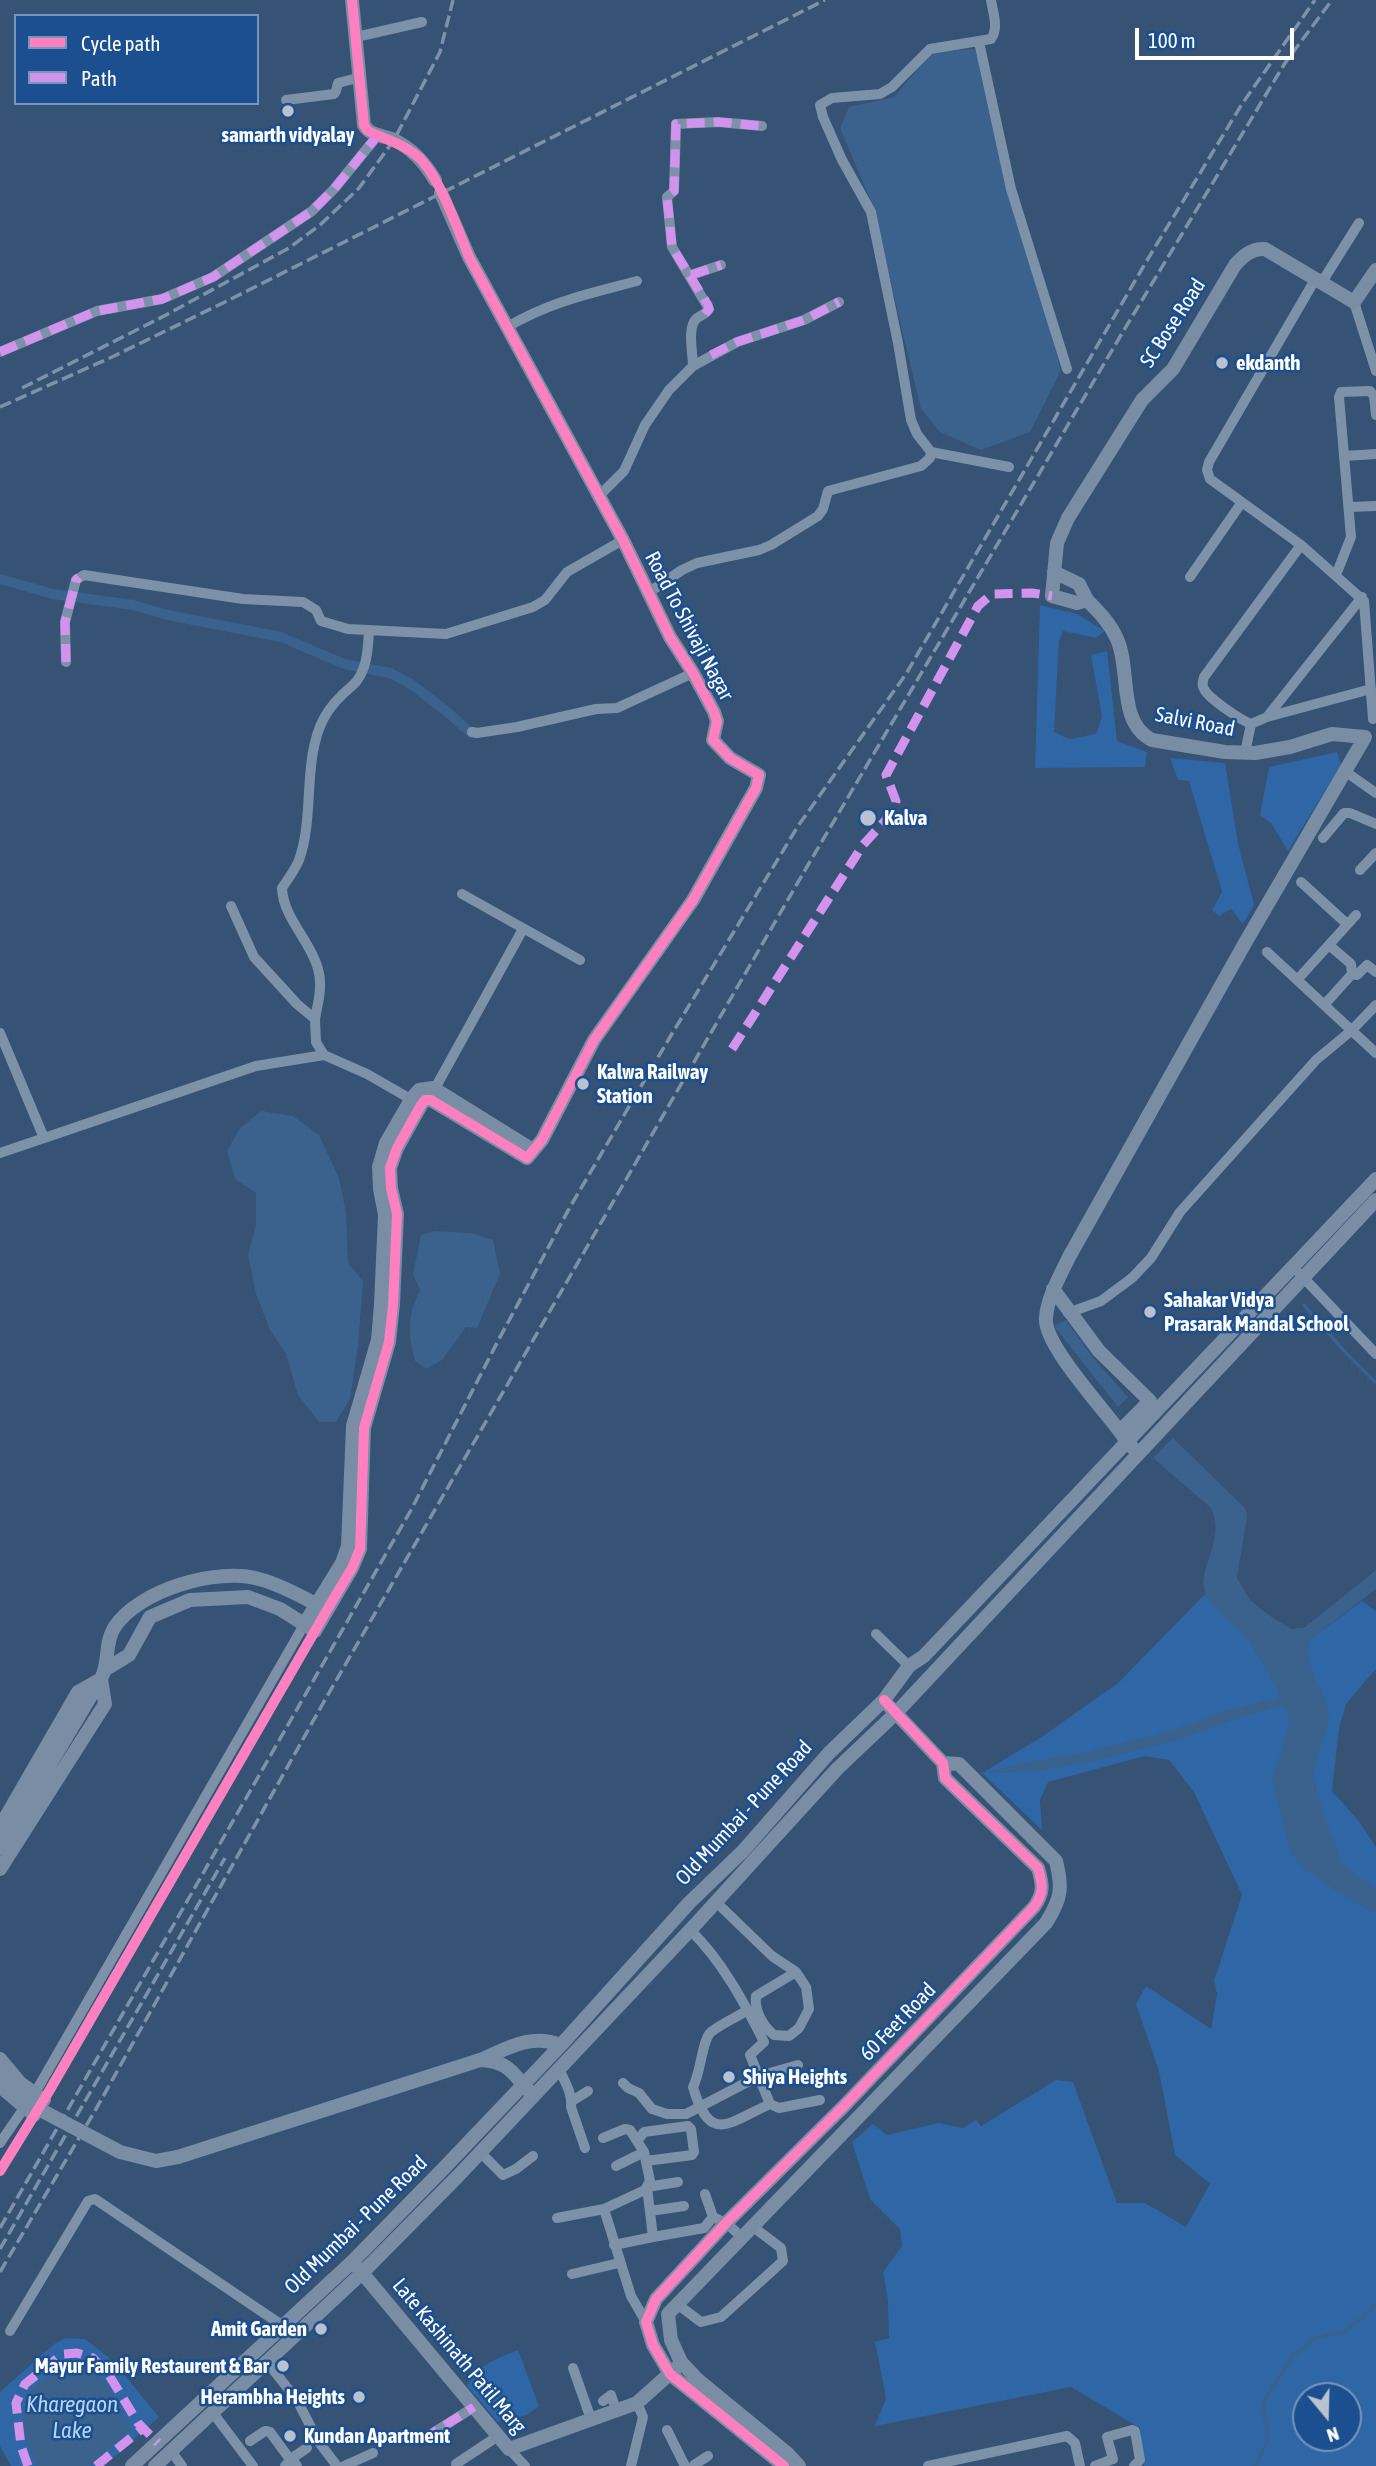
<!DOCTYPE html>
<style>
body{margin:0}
#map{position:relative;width:1376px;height:2466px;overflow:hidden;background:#365274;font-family:"Asap Condensed",sans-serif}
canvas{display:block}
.legend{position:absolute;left:14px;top:14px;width:245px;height:91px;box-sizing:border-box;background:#1b4f8f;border:2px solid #7695bc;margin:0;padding:9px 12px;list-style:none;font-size:21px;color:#fff}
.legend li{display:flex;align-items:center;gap:14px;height:35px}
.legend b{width:35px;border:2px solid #7695bc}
.north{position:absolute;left:1292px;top:2382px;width:70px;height:70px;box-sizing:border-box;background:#1b4f8f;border:2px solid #7695bc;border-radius:50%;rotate:161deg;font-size:19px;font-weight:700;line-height:28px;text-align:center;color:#fff}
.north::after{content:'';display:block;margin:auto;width:24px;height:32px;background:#b9c2ce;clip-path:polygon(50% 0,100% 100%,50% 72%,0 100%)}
.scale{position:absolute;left:1135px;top:28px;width:159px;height:32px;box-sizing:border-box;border:4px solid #fff;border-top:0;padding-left:9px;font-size:21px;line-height:24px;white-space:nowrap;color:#fff;-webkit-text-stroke:5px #1b4f8f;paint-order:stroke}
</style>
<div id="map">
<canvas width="1376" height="2466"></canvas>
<ul class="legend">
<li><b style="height:9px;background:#ff80c0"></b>Cycle path</li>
<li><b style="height:9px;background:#d193ec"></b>Path</li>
</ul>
<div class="north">N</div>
<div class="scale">100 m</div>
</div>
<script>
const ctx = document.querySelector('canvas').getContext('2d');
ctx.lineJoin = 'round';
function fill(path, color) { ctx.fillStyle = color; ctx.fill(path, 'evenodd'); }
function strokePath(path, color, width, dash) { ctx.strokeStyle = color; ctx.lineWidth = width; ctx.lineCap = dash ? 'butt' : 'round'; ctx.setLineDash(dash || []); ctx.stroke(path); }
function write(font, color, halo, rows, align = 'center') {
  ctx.font = font + ' "Asap Condensed",sans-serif'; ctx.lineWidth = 5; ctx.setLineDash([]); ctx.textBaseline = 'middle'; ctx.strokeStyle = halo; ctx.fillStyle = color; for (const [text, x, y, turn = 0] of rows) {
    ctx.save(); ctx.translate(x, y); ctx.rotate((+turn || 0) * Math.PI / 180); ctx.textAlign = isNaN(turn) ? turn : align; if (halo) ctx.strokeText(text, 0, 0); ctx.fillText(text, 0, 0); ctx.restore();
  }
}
const green = new Path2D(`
 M 1040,605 L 1077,614 L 1105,631 L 1096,638 L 1063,631 L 1059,641 L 1054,732 L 1069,739 L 1096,734 L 1102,717 L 1091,655 L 1107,651 L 1117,741 L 1147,752 L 1145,767 L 1035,768 Z
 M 1337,752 L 1341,765 L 1288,851 L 1271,823 L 1260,815 L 1269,767 Z
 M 1170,758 L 1225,763 L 1238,843 L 1254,905 L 1243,924 L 1231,909 L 1219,916 L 1212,910 L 1222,892 L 1189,781 L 1178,780 Z
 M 1205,1594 L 1231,1623 L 1270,1616 L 1291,1629 L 1304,1628 L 1313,1637 L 1362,1601 L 1376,1611 L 1376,1669 L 1346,1704 L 1339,1728 L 1332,1791 L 1358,1820 L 1376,1847 L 1376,2466 L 1144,2466 L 1140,2428 L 1071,2387 L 875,2426 L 886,2398 L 875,2342 L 889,2338 L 888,2300 L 883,2272 L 902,2246 L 900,2229 L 870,2199 L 852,2142 L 873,2124 L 887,2135 L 938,2123 L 963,2128 L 976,2120 L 981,2126 L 1056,2080 L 1073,2082 L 1117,2203 L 1145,2203 L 1186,2227 L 1210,2184 L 1175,2155 L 1159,2071 L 1136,2004 L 1146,1986 L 1211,2029 L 1217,1994 L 1214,1981 L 1242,1895 L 1194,1792 L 1169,1760 L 1145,1756 L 1048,1782 L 1040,1800 L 1042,1830 L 982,1773 L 1043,1736 L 1118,1683 ZM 1306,2396 L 1348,2396 L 1348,2438 L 1306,2438 Z
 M 65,2338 L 85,2339 L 112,2360 L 159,2417 L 104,2466 L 11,2466 L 0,2446 L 0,2392 L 54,2344 Z
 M 518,2350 L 539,2406 L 527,2415 L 498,2422 L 467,2386 C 476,2366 498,2358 518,2350 Z`);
const water = new Path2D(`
 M 975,49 L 1061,371 L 1030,432 L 981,450 L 940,432 L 921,409 L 872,204 L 840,128 L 849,107 L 894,97 L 933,51 Z
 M 261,1111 L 293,1116 L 319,1135 L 339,1178 L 346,1213 L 348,1263 L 363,1281 L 358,1346 L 350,1399 L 336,1422 L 319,1422 L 298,1395 L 286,1354 L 270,1330 L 256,1294 L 248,1254 L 256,1225 L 256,1193 L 235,1179 L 227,1151 L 240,1128 Z
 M 435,1231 L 471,1233 L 493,1240 L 500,1274 L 477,1328 L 466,1327 L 442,1360 L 426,1369 L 415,1361 C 408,1334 407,1316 420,1290 L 413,1274 L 421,1235 Z
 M 1066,1320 L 1090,1354 L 1128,1397 L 1118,1407 L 1054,1326 Z
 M 1173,1438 L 1246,1509 L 1247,1517 L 1237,1578 L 1250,1600 L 1270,1616 L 1291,1629 L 1304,1628 L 1376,1570 L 1376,1589 L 1313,1637 C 1297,1663 1326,1686 1328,1713 C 1330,1735 1315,1753 1314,1775 C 1313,1786 1338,1857 1346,1866 C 1354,1874 1367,1881 1376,1888 L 1376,1914 L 1336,1891 L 1305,1869 L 1291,1853 L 1272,1780 L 1290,1722 L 1284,1706 L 1250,1714 L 1168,1743 L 1093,1761 L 1039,1771 L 982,1773 L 1028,1762 L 1085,1753 L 1164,1733 L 1232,1709 L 1280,1697 C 1270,1676 1259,1655 1244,1636 C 1235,1624 1209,1606 1205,1592 C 1197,1568 1226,1540 1211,1508 L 1153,1458 Z
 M 75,2362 C 106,2371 117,2403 132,2429 L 89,2466 L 37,2466 C 26,2445 16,2414 29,2392 C 33,2386 41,2382 46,2378 C 56,2370 63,2365 75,2362 Z`);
const stream = new Path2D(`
 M 1304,1305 L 1346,1353 L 1376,1383
 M 1255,2466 L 1267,2441 L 1267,2426 L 1263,2412 L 1265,2399 L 1292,2357 L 1315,2338 L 1345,2332 L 1376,2304`);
const canal = new Path2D(`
 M 0,579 L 53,594 L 133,605 L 168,615 L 281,637 L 344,664 L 390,673 L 411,684 L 445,710 L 471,733`);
const street = new Path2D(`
 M 356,37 L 422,22
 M 979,42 L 1011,189 L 1067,369
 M 286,100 L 334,94 L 336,91 L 338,83 L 361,77
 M 691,275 L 721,265
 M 1316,278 L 1209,462 L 1207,470 L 1210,479 L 1301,545 L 1204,677 C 1203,682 1201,684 1204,689 C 1209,699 1241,720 1251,724 L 1267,717 L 1371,689
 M 1322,282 L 1359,223
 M 1354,302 L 1376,371
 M 507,327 C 552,301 588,294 637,281
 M 0,352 L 97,311 L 162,299 L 213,277 L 312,211 L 334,189 L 378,135
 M 693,366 C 693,354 687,328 696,319 C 701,315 705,315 709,309 L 672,247 L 667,197 L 674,191 L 676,124 L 718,122 L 762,126
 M 931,452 L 1009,467
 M 1344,456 L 1376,454
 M 599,496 L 624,471 L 645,425 L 669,390 L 693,366 L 737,342 L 804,320 L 839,302
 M 1349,507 L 1376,506
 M 1301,545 L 1364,601 L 1373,719
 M 1336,575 L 1351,537 L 1339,397 L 1341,392 L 1370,391 L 1374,396 L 1376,415
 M 1190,577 L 1242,502
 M 648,593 L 682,570 L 697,563 L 759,550 L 771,545 L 818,516 L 823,509 L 828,491 L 921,466 L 930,458 L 931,452 L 917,434 L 911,420 L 898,343 L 871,212 L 842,160 L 823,117 L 820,105 L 832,98 L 880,94 L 892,87 L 930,49 L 991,39 C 999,28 993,13 991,0
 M 66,662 L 65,622 L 76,580 L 84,575 L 243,599 L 303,602 L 316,610 L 321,621 L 348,629 L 446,634 L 533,607 L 545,600 L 567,572 L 623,540
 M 1267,717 L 1362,597
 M 472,732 L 477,733 L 517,727 L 596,709 L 617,708 L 693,673
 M 1245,753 L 1251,724
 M 1346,772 L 1376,793
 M 1323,838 L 1344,813 L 1350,813 L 1376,824
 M 1360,870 L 1376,853
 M 1301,882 L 1347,924
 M 462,894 L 580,960
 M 231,906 L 254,957 L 297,1004 L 315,1019 L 316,1042 L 324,1055
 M 1329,945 L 1351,964 L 1352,974
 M 1267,952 L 1376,1053
 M 1297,980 L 1356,915
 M 1325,1004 L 1352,974 L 1357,975 L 1367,965 L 1376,972
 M 315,1019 C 318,1002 323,986 318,969 C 311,941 283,918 282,888 C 288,879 295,870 299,860 C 315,816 302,759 324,718 C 331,705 341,695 352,686 C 367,673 368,649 369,631
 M 0,1033 L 44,1138
 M 433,1092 L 523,929
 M 0,1153 L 256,1066 L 324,1055 L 367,1074 L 414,1101
 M 1299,1273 L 1376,1354
 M 1068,1313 L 1101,1301 L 1132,1278 L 1151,1258 L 1180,1212 L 1316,1060 L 1352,1030 L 1376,1005
 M 876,1634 L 909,1666
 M 715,1901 L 772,1956 L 796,1972 L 806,1987 L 809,2009 L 799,2028 L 789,2036 L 774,2035 C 763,2026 754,2010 756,1996 L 796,1972
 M 690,1930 C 721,1959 745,2004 764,2042 L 750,2055 L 770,2104 L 779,2108 L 820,2100
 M 746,2011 C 735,2018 721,2024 711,2032 C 702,2040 701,2072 693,2087 C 710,2145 728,2123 770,2104
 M 559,2069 C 564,2080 573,2094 571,2107 L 585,2148
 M 623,2083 L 628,2088 L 639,2093 L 652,2109 L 667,2114 L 686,2114 L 759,2076 L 798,2065
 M 572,2101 L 588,2091
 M 603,2138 L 625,2129 L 630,2130 L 644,2152 L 650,2181 L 645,2190 L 604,2209
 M 638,2140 L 644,2132 L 688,2126 L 691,2129 L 694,2152 L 692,2155 L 646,2161
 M 0,2143 L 39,2086 L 304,1625
 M 480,2152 L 503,2175 L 516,2169 L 533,2156
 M 616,2166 L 644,2152
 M 0,2171 L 48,2093 L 315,1631
 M 705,2194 L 713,2217 L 726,2223 L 742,2237
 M 650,2211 L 684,2206
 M 557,2218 L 604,2209 L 631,2296 L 646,2322
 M 653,2237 L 704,2228 L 713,2217
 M 614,2245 L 653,2237 L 647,2187 L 678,2182
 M 572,2274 L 619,2263
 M 677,2304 L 701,2322 L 721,2317 L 783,2261 L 781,2248 L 752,2226
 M 10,2331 L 88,2201 L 95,2199 L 295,2334
 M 267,2362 L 297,2400 L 318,2441 L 337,2466
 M 573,2368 L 591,2419
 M 603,2401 L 611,2395 L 616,2410
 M 213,2413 L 253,2466
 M 667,2430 L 685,2466
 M 422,2440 L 474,2407
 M 250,2441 L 265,2431 L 270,2432 L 289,2458 L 289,2462 L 285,2466
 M 509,2449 L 525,2466
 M 171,2451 L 182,2466
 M 456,2464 L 498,2436
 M 694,2465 L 708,2456
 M 297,2466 L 294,2461 L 295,2456 L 307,2448
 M 344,2466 L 373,2453
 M 631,2466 L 643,2417 L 637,2403
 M 928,2466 L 1067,2436 L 1075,2443 L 1080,2466
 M 1095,2466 L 1113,2459 L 1107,2437 L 1132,2430 L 1135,2431 L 1140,2460 L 1134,2466`);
const secondary = new Path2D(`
 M 352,0 L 364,125 C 370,136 383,135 394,140 C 413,149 425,163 435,180
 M 1054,572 L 1079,584 L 1087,600
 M 1053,1289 L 1099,1351 L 1150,1401 L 1120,1431
 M 1138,1453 L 1128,1443 C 1111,1416 1042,1345 1046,1317 C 1048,1296 1060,1276 1069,1257 L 1245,943 L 1365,737 L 1332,734 L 1290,747 L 1255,753 L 1225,752 L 1152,740 C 1117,723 1131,669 1117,639 C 1110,623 1099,612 1087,600 L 1077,603 L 1052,596 L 1057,543 L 1068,518 L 1142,400 L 1173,369 L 1235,265 C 1243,256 1252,248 1265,249 L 1354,302 L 1376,270
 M 304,1625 L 342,1563 L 348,1546 L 353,1426 L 378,1340 L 381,1304 L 385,1215 L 380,1189 L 379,1167 L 386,1143 L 412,1098 L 419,1090 L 433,1088 L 531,1149
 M 106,1669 L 129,1655 L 150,1617 L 190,1600 L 248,1597 L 280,1609 L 315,1631 L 352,1568 L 360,1549 L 364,1428 L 389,1342 L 393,1305 L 397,1214 L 391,1188 L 390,1168 L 397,1148 L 421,1105 L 425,1100 L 431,1100 L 527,1158 L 542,1140 L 594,1040 L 693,900 L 756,788 L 759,775 L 730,758 L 713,740 L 717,721 L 714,712 L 693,673 L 670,637 L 623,540 L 469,257 L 441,193
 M 0,1827 L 78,1692 L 101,1679 L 105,1704 L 0,1869
 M 0,1848 L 101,1679 C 110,1662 104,1645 114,1628 C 138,1590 217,1567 259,1579 C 279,1584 305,1598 323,1608
 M 0,2059 L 20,2083 L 44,2100
 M 481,2060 C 510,2062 512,2073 529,2091
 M 0,2086 L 34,2115
 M 178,2157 L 480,2060 C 508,2048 531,2033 561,2045
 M 358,2268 L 509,2449 L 637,2403 L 676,2368
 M 132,2466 L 352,2262 L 445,2167 L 561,2045 L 689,1903 L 743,1851 L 829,1753 L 884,1700 L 909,1666 L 924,1656 L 1376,1179
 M 155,2466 L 362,2273 L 458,2176 L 694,1926 L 837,1769 L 896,1713 L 1376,1200
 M 784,2466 L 670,2374 L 653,2345 L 646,2322 L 656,2299 L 726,2223 L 844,2106 L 1034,1907 C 1044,1893 1043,1885 1038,1868 L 945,1778 L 943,1763 L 890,1707
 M 799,2466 L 788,2454 L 698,2380 L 681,2362 L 671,2340 L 668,2314 L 1046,1923 C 1061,1899 1063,1889 1056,1861 L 959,1764 L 943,1763`);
const rail = new Path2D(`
 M 22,388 L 166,315 L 289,248 L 320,225 L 359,188 L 394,140 L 440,52 L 453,0
 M 0,407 L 112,357 L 229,300 L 825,0
 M 0,2228 L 411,1510 L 498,1341 L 570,1207 L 670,1037 L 798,826 L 906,674 L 1146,262 L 1242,104 L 1315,0
 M 0,2249 L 225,1858
 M 0,2272 L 96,2109 L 326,1698 L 808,865 L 1121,335 L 1285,63 L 1332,0`);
const secondaryBridge = new Path2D(`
 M 0,2073 L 35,2107 L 120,2152 L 156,2161 L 178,2157`);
const quiet = new Path2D(`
 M 691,275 L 721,265
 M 705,314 L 709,309 L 708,305 L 672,247 L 667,197 L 674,191 L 676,124 L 718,122 L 762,126
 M 0,352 L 97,311 L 162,299 L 213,277 L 312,211 L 334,189 L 378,135
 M 711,355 L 737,342 L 804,320 L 839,302
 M 66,662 L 65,622 L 76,580 L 79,577
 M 732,1049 L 863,845 L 894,811 L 896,801 L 886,775 L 978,606 L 992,594 L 1032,593 L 1052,596
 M 422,2440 L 474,2407
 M 28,2466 L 21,2446 L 16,2403 L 25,2384 L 63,2354 L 77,2353 L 93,2358 L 109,2375 L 138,2423 L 158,2443
 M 96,2466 L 143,2428`);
const cycleway = new Path2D(`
 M 0,2171 L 48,2093 L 327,1610 L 352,1568 L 360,1549 L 364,1428 L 389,1342 L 393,1305 L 397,1214 L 391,1188 L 390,1168 L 397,1148 L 421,1105 L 425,1100 L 431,1100 L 527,1158 L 542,1140 L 594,1040 L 693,900 L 756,788 L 759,775 L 730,758 L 713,740 L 717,721 L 714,712 L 693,673 L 670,637 L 623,540 L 469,257 C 458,230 438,172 416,155 C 399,141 384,140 367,130 L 364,125 L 352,0
 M 784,2466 L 670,2374 L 653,2345 L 646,2322 L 656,2299 L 726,2223 L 844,2106 L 1034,1907 C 1044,1893 1043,1885 1038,1868 L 945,1778 L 943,1763 L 884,1700`);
const markers = [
 [288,111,7,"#b9c2ce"],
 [1222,363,7,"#b9c2ce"],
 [868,818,9,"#b9c2ce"],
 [583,1084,7,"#b9c2ce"],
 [1150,1312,7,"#b9c2ce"],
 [729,2077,7,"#b9c2ce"],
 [321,2329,7,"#b9c2ce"],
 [283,2366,7,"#b9c2ce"],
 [359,2397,7,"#b9c2ce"],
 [290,2436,7,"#b9c2ce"]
];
const poiNames = [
 ["samarth vidyalay",288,135,"center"],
 ["ekdanth",1236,363],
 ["Kalva",884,818],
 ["Kalwa Railway",597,1072],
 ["Station",597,1096],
 ["Sahakar Vidya",1164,1300],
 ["Prasarak Mandal School",1164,1324],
 ["Shiya Heights",743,2077],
 ["Amit Garden",307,2329,"right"],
 ["Mayur Family Restaurent & Bar",269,2366,"right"],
 ["Herambha Heights",345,2397,"right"],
 ["Kundan Apartment",304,2436]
];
const streetNames = [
 ["SC Bose Road",1173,323,-57],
 ["Road To Shivaji Nagar",689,626,62],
 ["Salvi Road",1195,722,11],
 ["Old Mumbai - Pune Road",744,1813,-47],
 ["60 Feet Road",898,2022,-46],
 ["Old Mumbai - Pune Road",356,2225,-44],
 ["Late Kashinath Patil Marg",459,2356,50]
];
const waterNames = [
 ["Kharegaon",72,2405],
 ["Lake",72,2431]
];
fill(green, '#2f66a5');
fill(water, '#3b618d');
strokePath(stream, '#3b618d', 3.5);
strokePath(canal, '#3b618d', 10);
strokePath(street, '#7d92a8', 10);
strokePath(secondary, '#798da4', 14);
strokePath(rail, '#7e92a7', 3.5, [12, 5]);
strokePath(secondaryBridge, '#798da4', 14);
strokePath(quiet, '#d193ec', 9, [18, 9]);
strokePath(cycleway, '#ff80c0', 10);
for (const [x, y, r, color] of markers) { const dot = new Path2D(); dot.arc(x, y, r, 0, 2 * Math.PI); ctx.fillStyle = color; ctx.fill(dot); strokePath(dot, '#1b4f8f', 2.5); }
write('bold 21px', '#fff', '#1b4f8f', poiNames, 'left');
write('21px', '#fff', '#1b4f8f', streetNames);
write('italic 23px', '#b5d3f5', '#1b4f8f', waterNames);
</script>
